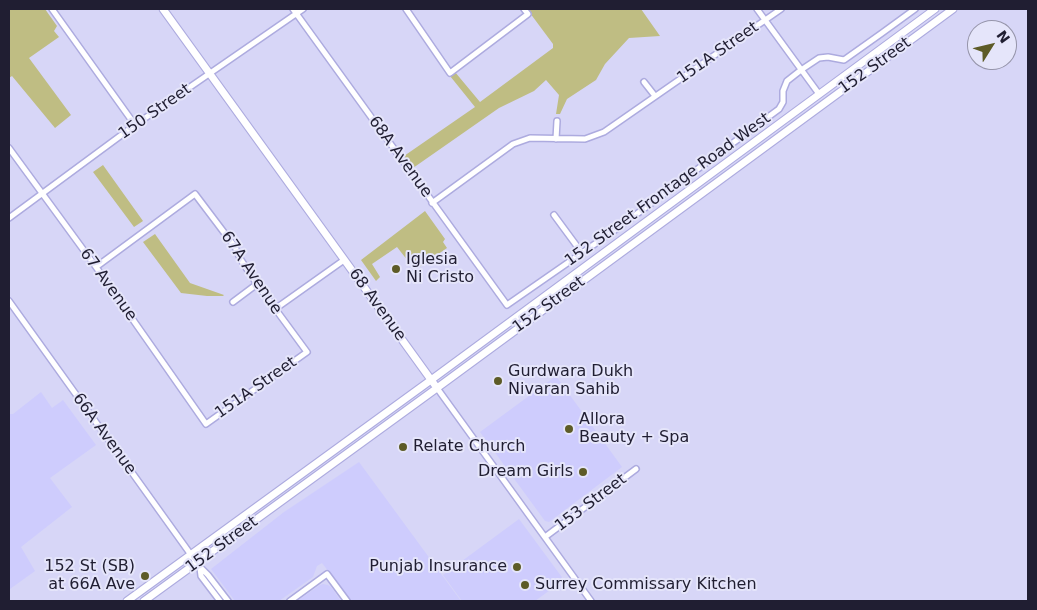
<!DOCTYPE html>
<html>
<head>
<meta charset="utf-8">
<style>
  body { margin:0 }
  #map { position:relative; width:1037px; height:610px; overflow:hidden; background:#d7d6f7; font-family:"DejaVu Sans",sans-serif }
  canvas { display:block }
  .frame { position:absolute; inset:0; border:10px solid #201e32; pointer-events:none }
  .north { position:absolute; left:967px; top:20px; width:50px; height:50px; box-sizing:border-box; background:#e5e5fa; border:1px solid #9695aa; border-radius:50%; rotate:54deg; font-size:14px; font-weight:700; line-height:20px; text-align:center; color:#201e32 }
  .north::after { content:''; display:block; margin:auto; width:18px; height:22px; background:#5d5b27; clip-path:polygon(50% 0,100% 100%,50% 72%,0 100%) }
</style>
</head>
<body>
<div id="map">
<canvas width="1037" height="610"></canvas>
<div class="frame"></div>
<div class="north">N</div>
</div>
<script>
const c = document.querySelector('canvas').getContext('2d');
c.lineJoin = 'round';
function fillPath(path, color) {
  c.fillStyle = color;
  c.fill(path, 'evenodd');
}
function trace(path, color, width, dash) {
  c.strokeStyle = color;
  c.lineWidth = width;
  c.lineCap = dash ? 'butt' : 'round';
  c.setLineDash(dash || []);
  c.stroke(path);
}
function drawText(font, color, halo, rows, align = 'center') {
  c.font = font + ' "DejaVu Sans",sans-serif';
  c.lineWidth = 4;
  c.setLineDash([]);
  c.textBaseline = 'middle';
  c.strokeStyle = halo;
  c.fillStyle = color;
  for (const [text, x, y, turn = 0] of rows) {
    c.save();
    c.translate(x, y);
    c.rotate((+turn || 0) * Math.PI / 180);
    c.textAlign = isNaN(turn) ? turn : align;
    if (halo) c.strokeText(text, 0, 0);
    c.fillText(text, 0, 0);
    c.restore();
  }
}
const built = new Path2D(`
  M556,376L622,467L549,522L545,521L480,432Z
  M41,392L52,408L63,400L96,445L50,478L72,507L21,547L35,571L10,589L9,581V414H13Z
  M359,462L461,601H351L322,563L317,566L313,577L279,601H235L211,569L284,512Z
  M519,519L564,580L535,601H462L443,575Z
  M323,584L328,585L331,587L341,601H297L320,585Z`);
const green = new Path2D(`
  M9,9H45L57,26L54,31L59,37L29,58L71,115L55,128L12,76L9,78Z
  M527,9H641L660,36L629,38L605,64L596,80L567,99L560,114H556L559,95L546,80L534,91L499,108L413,168L404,156L475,107L450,76L455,72L480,102L553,48V44Z
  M103,165L143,221L134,227L93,172Z
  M425,211L445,239L443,242L447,248L415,270L397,247L372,264L380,277L376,281L361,260Z
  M155,234L190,283L224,295L223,296H207L181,293L143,242Z`);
const street = new Path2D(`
  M52,9L135,125
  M293,9L507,305L615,230L779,109L783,102V91L787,81L801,70L819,58L828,57L844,60L882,33L915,9
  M406,9L450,73L528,14L524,9
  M757,9L819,94
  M644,82L655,96
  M556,139L557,121
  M9,148L96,267L206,424L307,352L257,284L241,260L235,247L195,194L96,267
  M432,203L513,144L530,138L585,139L604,132L781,9
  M554,215L582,253
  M9,218L135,125L303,9
  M9,301L194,559L200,567L208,575L228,601
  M233,302L257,284
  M275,309L344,260
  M437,388L591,601
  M545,537L636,469
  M200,568L201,576L220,601
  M290,601L327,574L347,601`);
const secondary = new Path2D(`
  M163,9L437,388
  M127,601L431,380L935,9
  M144,601L437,388L953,9`);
const markers = [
  [396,269,5,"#5d5b27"],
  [498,381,5,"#5d5b27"],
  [569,429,5,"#5d5b27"],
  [403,447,5,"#5d5b27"],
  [583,472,5,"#5d5b27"],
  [517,567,5,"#5d5b27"],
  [145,576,5,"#5d5b27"],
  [525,585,5,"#5d5b27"]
];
const streetNames = [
  ["151A Street",718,53,-35],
  ["152 Street",875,66,-36],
  ["150 Street",155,112,-35],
  ["68A Avenue",400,157,54],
  ["152 Street Frontage Road West",668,190,-36],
  ["67A Avenue",251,273,56],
  ["67 Avenue",108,285,54],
  ["68 Avenue",377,305,54],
  ["152 Street",549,305,-36],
  ["151A Street",256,388,-35],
  ["66A Avenue",104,434,54],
  ["153 Street",591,503,-37],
  ["152 Street",222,545,-36]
];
const poiNames = [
  ["Iglesia",406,260],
  ["Ni Cristo",406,278],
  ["Gurdwara Dukh",508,372],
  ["Nivaran Sahib",508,390],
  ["Allora",579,420],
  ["Beauty + Spa",579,438],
  ["Relate Church",413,447],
  ["Dream Girls",573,472,"right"],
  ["152 St (SB)",135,567,"right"],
  ["at 66A Ave",135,585,"right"],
  ["Punjab Insurance",507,567,"right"],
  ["Surrey Commissary Kitchen",535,585]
];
fillPath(built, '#ceccfd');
fillPath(green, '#bfbd83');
trace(street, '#adabdf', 8);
trace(secondary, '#adabdf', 9);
trace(street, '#fff', 5);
trace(secondary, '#fff', 7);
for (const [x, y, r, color] of markers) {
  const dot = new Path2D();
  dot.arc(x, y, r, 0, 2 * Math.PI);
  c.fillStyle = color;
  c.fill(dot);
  trace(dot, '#e5e5fa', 2);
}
drawText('16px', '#201e32', '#e5e5fa', streetNames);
drawText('16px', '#201e32', '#e5e5fa', poiNames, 'left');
</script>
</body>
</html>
